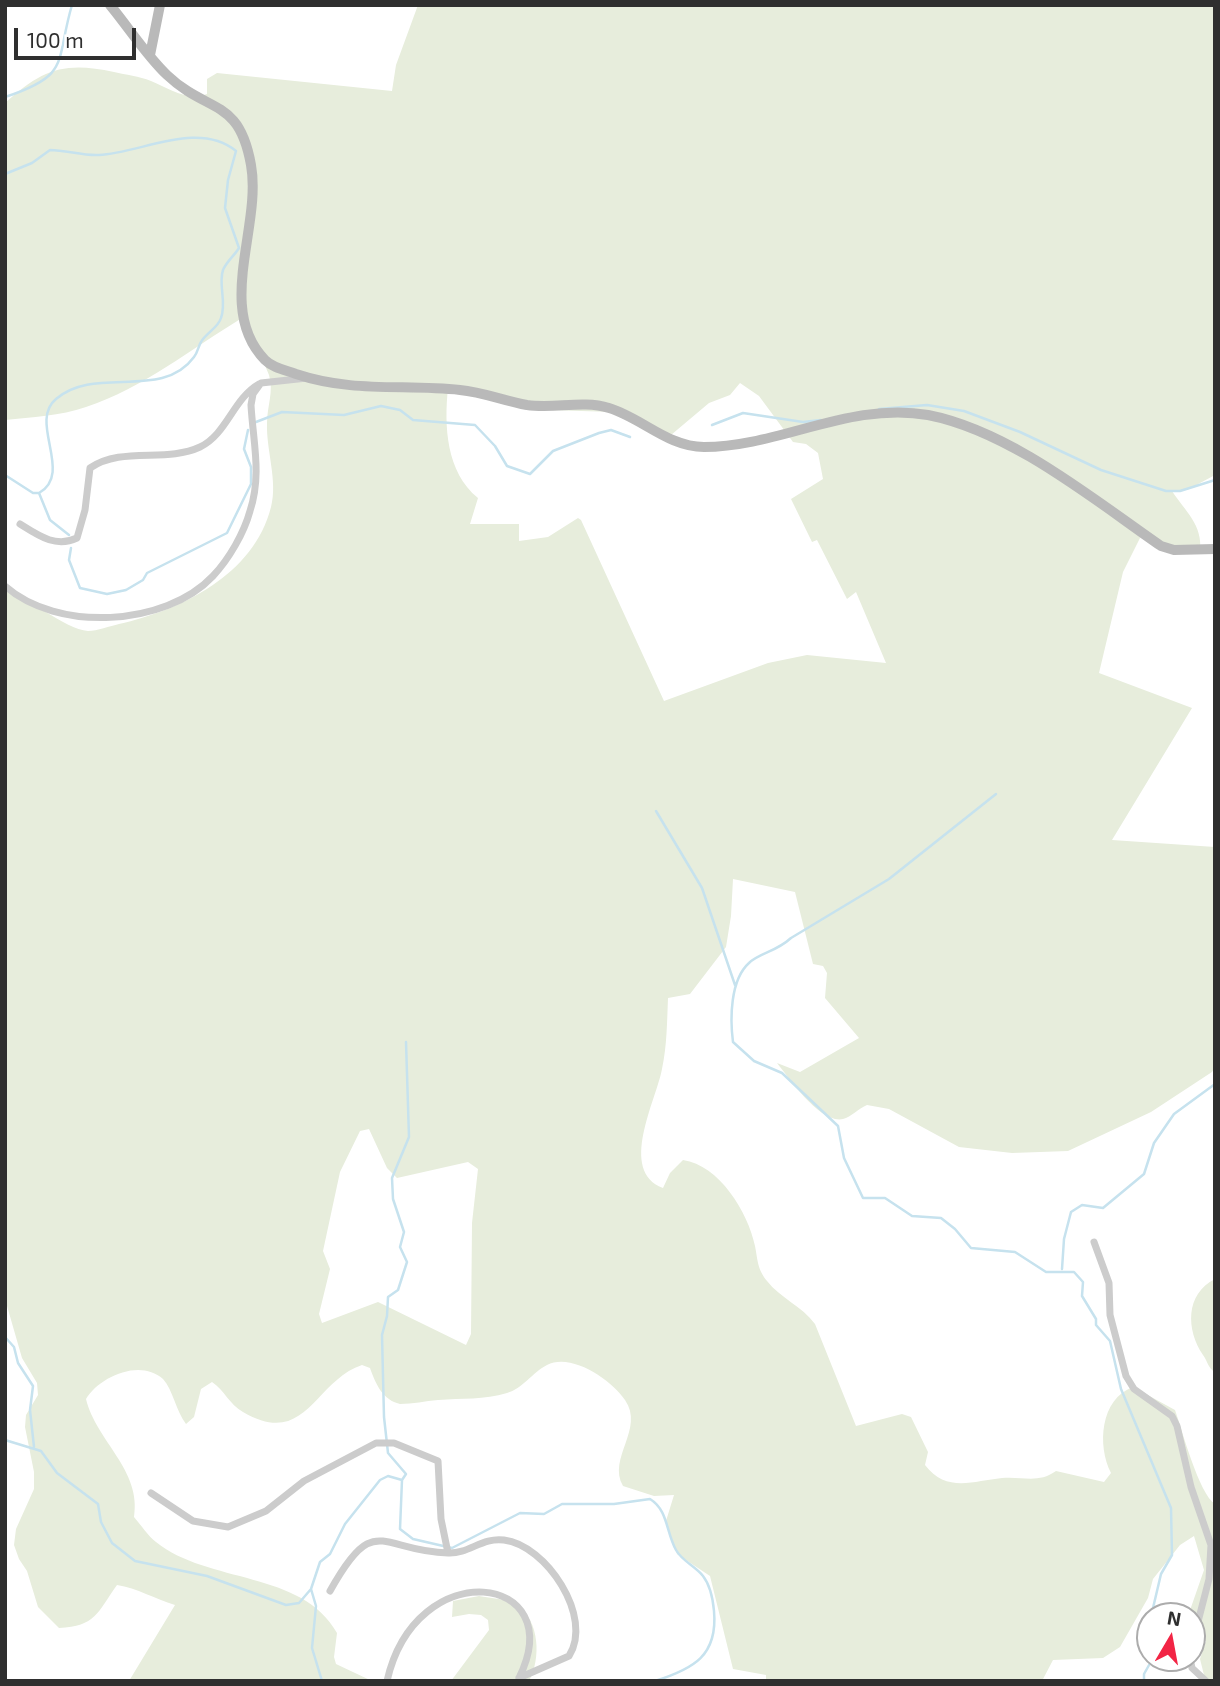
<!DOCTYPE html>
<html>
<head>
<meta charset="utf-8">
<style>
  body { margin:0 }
  #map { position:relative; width:1220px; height:1686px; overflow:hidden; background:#fff; font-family:"Exo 2",sans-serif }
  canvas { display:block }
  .frame { position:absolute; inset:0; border:7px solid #2f2f2f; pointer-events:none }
  .north { position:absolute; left:1136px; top:1602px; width:70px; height:70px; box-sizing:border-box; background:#fff; border:2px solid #acacac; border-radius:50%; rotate:10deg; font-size:19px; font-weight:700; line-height:28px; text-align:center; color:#2f2f2f }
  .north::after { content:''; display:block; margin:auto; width:24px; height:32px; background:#f22545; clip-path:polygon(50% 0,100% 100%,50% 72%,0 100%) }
  .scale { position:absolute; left:14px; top:28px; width:122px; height:32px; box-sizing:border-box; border:4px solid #2f2f2f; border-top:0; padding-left:9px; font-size:21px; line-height:24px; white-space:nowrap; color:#2f2f2f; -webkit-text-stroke:5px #fff; paint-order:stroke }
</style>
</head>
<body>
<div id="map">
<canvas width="1220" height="1686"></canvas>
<div class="frame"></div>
<div class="north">N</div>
<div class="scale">100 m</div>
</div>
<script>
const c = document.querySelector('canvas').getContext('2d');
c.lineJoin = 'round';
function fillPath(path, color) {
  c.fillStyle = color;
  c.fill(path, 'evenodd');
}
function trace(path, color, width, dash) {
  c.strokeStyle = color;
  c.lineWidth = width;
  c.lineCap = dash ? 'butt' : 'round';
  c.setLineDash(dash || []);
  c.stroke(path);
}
const green = new Path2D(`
  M418,5H1215V475L1187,490L1172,491C1185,511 1203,525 1200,551L1169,546L1143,532L1123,572L1099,673L1192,708L1112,840L1215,847V1067L1212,1072L1151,1112L1068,1151L1012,1153L959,1147L889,1109L867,1105C859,1108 851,1117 843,1119C820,1124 790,1079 777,1063L800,1072L859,1038L825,998L827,973L823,966L813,964L795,892L733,879L731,916L726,947L690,994L668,998C667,1022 667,1046 662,1069C656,1101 618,1171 663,1188L670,1173L683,1160C719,1165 748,1212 755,1246C758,1261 757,1268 767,1281C780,1298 802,1306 815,1324L856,1426L902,1414L911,1417L928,1452L925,1465C946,1493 973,1481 1002,1478C1022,1476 1038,1484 1056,1471L1104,1482L1111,1473C1097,1446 1100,1399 1133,1387L1175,1410C1182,1430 1199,1494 1215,1504V1681L1205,1679L1200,1659L1206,1641L1192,1639V1616H1188L1204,1570L1194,1536L1180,1545L1153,1579L1148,1598L1120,1647L1103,1658L1053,1660L1042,1681H766V1675L733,1669L710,1576L677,1554L666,1521L674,1495L654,1496L623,1486C607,1458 645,1429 625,1400C612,1380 571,1352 547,1365C533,1372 522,1389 507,1393C484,1400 462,1398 438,1400C425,1401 413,1404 400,1404C383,1400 376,1385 370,1368L362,1365C314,1381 306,1449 243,1412C229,1404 225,1391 212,1382L201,1389L194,1417L186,1424C176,1411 173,1390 163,1379C140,1358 99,1377 86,1399C96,1441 142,1470 134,1517C141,1525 148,1536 156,1542C208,1584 302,1570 337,1633L334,1657L336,1664L372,1681H129L175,1605C155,1599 137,1588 117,1585C97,1613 96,1626 59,1628L38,1607L27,1571L19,1559L14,1545L16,1529L34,1489V1472L25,1427L26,1415L38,1395L37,1383L22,1358L5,1299V583C23,596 65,629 88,631C97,631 110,626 119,624C181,610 254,575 271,507C278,481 266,450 267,423C267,407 274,391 269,375C262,356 249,338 242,318C191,349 143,388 86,407C60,416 32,417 5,420V103C42,69 65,61 114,72C126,75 139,76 151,81C168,88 188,102 207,94V79L217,73L392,91L396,65ZM740,383L759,396L793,442L806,444L818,453L823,479L791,499L812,542L817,540L847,599L856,592L886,663L807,655L768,663L664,701L581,520L578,518L548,537L519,541V524H470L478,498C446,472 444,426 448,388L548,410L614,412L671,435L709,403L730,395ZM369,1129L387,1168L397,1178L468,1162L478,1169L472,1223L471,1334L466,1345L378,1302L322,1323L319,1314L330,1269L323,1251L340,1172L360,1131Z
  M1215,1279V1372C1208,1368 1208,1362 1203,1355C1186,1330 1185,1294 1215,1279Z
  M479,1596C491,1598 507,1599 517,1605C540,1621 541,1659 529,1681H451L489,1630L488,1620L481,1615L469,1614L452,1617L453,1601Z`);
const stream = new Path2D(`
  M5,97C72,75 55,62 72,5
  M5,174L32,163L50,150C66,150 83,156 99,155C141,153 198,120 236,151L228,180L225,208L239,248C234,256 227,261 223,270C218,285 227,302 221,318C218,328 206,333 201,342C198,347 198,352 194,357C162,401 95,365 56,399C28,422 74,473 39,493
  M879,409L927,405L964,411L1020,432L1101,470L1166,491H1180L1215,480
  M256,422L282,412L344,415L381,406L400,410L413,420L475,425L495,446L507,466L530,474L553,451L599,433L611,430L630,437
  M712,425L743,413L803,422L821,420
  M5,475L33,493H39
  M39,493L50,520L69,535
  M71,548L69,560L80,588L107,594L126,590L143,580L147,573L227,533L251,484V467L244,449L248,430
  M996,794L889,879L791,938C776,952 759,953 749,963C730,980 730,1019 733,1042L754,1061L782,1073L838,1126L844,1158L863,1198H885L912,1216L941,1218L955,1229L971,1248L1015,1252L1046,1272H1074L1083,1282L1082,1296L1096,1319V1325L1110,1341L1121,1389L1171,1508L1172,1555L1161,1574L1153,1608L1155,1616
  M656,811L702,888L735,985
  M406,1042L409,1137L392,1178L393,1199L404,1232L400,1247L407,1262L398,1290L388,1297L387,1316L382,1335L384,1417L388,1453L406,1474L402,1480L400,1529L413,1539L452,1548L520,1513L544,1514L562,1504H614L650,1499C668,1510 666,1532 676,1550C682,1561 695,1566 703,1576C710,1585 713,1600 714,1611C718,1656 693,1669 655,1681
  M1062,1269L1064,1239L1071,1212L1082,1205L1103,1208L1144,1174L1154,1143L1174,1114L1215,1084
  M5,1337L14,1347L18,1363L33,1386L30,1410L34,1447
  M5,1440L41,1451L57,1473L98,1504L101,1522L112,1543L135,1561L207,1576L286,1605L299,1603L311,1589L320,1562L330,1554L345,1524L380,1480L388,1476L402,1480
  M311,1589L316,1606L312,1648L322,1681
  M1144,1681V1674L1153,1658`);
const street = new Path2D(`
  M20,524C39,536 56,548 77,538L85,510L90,468C122,446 166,463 200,447C227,434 233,399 259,384
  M5,586C57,632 165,627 213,576C229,559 244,533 250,511C262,474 253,442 251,405L253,394L261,383L307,378
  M1094,1242L1109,1283L1110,1315L1126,1376L1134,1389L1172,1416L1177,1426L1191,1487L1211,1545L1209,1579L1192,1645
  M151,1493L193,1521L228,1527L266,1511L304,1481L376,1443H394L438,1461L441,1519L448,1553
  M330,1591C375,1510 380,1551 448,1553C469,1554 482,1537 504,1540C546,1545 594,1617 569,1656L519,1678
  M1190,1658L1192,1668L1206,1681
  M387,1681C416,1553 571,1573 519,1678`);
const secondary = new Path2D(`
  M110,5C129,28 146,55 167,75C208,114 239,97 251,165C262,226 215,309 265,360C273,368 285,370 296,374C353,393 403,384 460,390C483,392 504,401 527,405C555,409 582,400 609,408C642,418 668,447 704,447C779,447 851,401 928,415C1010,431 1093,499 1161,546L1174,550L1215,549
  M150,55L160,5`);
fillPath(green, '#e7eddc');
trace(stream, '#c6e2ee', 2.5);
trace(street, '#ccc', 7);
trace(secondary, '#b9b9b9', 10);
</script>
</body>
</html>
